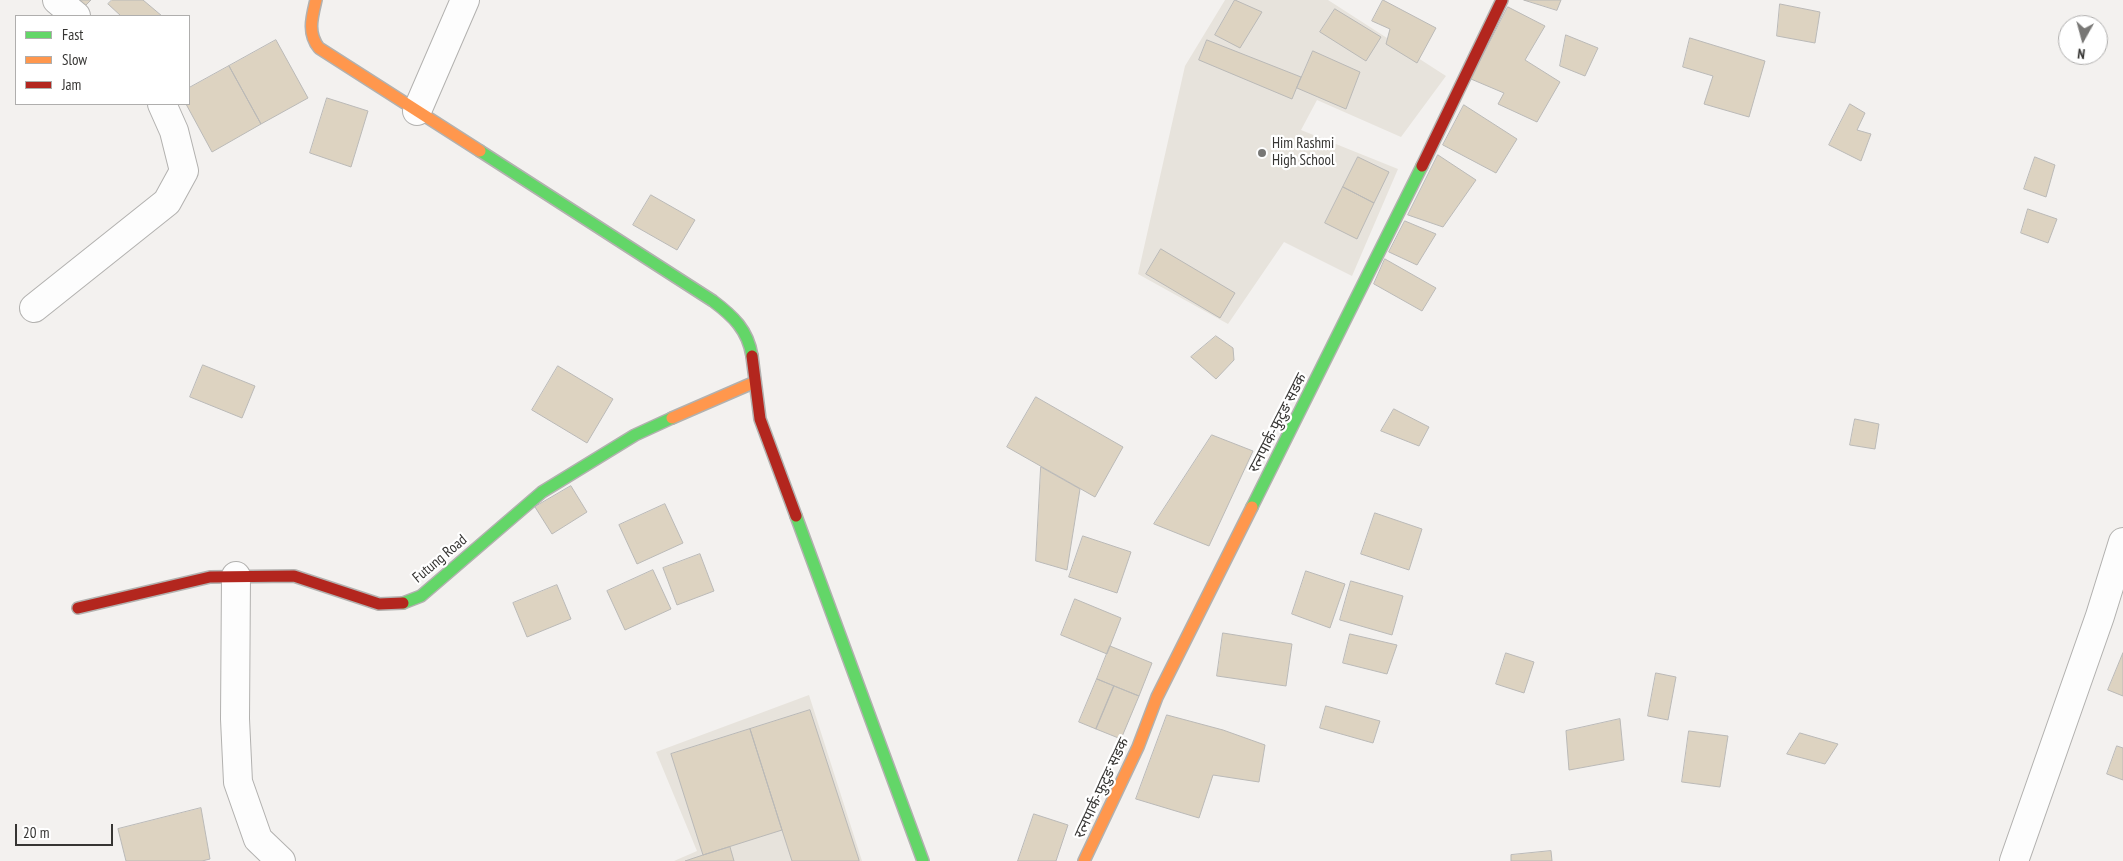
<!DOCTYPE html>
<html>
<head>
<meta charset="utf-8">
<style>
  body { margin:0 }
  #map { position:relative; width:2123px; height:861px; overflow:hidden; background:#f3f1ef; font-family:"PT Sans Narrow",sans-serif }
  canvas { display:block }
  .legend { position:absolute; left:15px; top:15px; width:175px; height:90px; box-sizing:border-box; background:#fff; border:1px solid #afaead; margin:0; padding:6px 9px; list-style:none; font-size:15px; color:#363533 }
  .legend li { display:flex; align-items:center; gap:10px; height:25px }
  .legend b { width:25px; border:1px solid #afaead }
  .north { position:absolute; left:2058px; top:15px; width:50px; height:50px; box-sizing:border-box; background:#fff; border:1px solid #afaead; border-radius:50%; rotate:187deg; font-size:14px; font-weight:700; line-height:20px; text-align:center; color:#363533 }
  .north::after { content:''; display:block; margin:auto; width:18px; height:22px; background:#787775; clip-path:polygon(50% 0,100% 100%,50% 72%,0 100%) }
  .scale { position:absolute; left:15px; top:824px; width:98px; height:22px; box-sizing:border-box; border:2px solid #363533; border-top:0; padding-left:6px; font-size:15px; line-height:18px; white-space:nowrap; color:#363533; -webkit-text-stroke:4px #fff; paint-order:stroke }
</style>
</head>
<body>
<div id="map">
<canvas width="2123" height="861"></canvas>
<ul class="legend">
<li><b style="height:6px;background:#63d668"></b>Fast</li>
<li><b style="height:6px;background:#ff974d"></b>Slow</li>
<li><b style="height:6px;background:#b3261e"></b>Jam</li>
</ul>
<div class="north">N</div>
<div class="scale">20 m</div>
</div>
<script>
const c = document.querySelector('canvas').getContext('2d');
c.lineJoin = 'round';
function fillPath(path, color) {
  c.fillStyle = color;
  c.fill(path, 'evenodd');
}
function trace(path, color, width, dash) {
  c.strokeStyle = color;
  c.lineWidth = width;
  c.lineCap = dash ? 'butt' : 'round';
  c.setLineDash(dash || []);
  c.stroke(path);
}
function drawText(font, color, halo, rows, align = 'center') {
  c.font = font + ' "PT Sans Narrow","Noto Sans Devanagari",sans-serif';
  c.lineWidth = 4.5;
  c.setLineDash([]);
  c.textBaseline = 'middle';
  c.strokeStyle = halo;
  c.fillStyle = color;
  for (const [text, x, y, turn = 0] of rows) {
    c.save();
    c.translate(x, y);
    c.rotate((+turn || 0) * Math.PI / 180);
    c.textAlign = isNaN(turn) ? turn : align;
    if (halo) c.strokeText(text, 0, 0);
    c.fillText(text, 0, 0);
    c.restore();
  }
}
const built = new Path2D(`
  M1225,0H1328L1446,76L1401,137L1317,100L1301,130L1398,169L1352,276L1284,242L1228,324L1138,274L1185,66Z
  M809,695L862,861H674L697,851L656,752Z`);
const building = new Path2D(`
  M78,0H91L85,6Z
  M112,0H143L162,16H121L108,4Z
  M1235,0L1262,12L1240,48L1215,35Z
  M1383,0L1436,28L1417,63L1386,44L1390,29L1372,21Z
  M1524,0H1561L1557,10Z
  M1780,4L1820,12L1815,43L1777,36Z
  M1508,7L1545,26L1525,60L1560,82L1537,122L1498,104L1504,93L1471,79Z
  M1335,9L1381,37L1366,61L1320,32Z
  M1566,35L1598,48L1585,76L1560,66Z
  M1690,38L1765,61L1749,117L1704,104L1713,76L1683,67Z
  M276,40L308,98L261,124L229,66Z
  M1207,40L1301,77L1292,99L1199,60Z
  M1313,51L1360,72L1346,109L1297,88Z
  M229,66L261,124L212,152L186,104H189V88Z
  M327,98L368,111L351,167L310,153Z
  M1850,104L1865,113L1857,130L1871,134L1861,161L1829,145Z
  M1464,105L1517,139L1496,173L1443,145Z
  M1438,155L1476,180L1443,227L1408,215Z
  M1358,157L1389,172L1374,203L1343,187Z
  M2035,157L2055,165L2046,197L2024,189Z
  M1343,187L1374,203L1357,239L1325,223Z
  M651,195L695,220L677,250L633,225Z
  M2028,209L2057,219L2048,243L2021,233Z
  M1405,221L1436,234L1417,265L1389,252Z
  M1161,249L1235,293L1220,318L1146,274Z
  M1385,259L1436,288L1422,311L1374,284Z
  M1216,336L1233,348L1234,360L1216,379L1191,357Z
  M203,365L255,386L242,418L190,397Z
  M558,366L613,399L587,443L532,410Z
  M1036,397L1123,447L1095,497L1007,447Z
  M1394,409L1429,427L1419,446L1381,431Z
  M1855,419L1879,424L1875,449L1850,445Z
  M1212,435L1253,451L1209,546L1154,524Z
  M1041,467L1080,489L1067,570L1036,561Z
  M571,486L587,512L552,534L535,507Z
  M665,504L683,543L637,564L619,525Z
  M1375,513L1422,529L1409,570L1361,554Z
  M1083,536L1131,552L1117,593L1069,577Z
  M700,554L714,591L677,605L663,568Z
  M653,570L671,609L625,630L607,591Z
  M1306,571L1345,584L1330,628L1292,614Z
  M1351,581L1403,596L1392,635L1340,620Z
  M557,585L571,619L527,637L513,603Z
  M1075,599L1121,618L1107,654L1061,635Z
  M1223,633L1292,644L1286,686L1217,676Z
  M1350,634L1397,645L1387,674L1343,663Z
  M1110,646L1152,663L1139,696L1097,679Z
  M1506,653L1534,662L1524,693L1496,684Z
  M2123,653V696L2108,690Z
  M1656,673L1676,677L1668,720L1648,716Z
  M1097,679L1114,686L1096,729L1079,722Z
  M1114,686L1139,696L1121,739L1096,729Z
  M1326,706L1380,721L1373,743L1320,728Z
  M810,710L859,860V861H792L782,830L750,729Z
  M1167,715L1223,730L1265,745L1259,782L1213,775L1199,818L1136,799Z
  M1620,719L1624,760L1569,770L1566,731Z
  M750,729L782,830L703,855L671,754Z
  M1689,731L1728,736L1720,787L1682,782Z
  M1800,733L1838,744L1825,764L1787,754Z
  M2117,746L2123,748V780L2107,774Z
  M201,808L210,859L202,861H126L118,829Z
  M1034,814L1068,825L1056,861H1018Z
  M730,847L734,861H685L703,855Z
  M1551,851L1552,861H1511V855Z`);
const street = new Path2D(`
  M57,0L76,16
  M417,111L465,0
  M34,308L167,202L184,171L174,131L162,104
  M236,576L235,719L238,782L258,839L281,861
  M2014,861L2100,616L2123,542`);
const fast = new Path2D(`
  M480,151L713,301C733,316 748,330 752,356
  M1252,507L1422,166
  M796,516L923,861
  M403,603L421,596L542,492L635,435L672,418`);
const slow = new Path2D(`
  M316,0C312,17 307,33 319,48L480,151
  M672,418L755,382
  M1084,861L1138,747L1157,697L1252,507`);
const jam = new Path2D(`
  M1422,166L1502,0
  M752,356L760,419L796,516
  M78,608L210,577L294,576L379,604L403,603`);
const markers = [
  [1262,153,5,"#787775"]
];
const poiNames = [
  ["Him Rashmi",1272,144],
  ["High School",1272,161]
];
const streetNames = [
  ["रत्नपार्क-फुटुङ सडक",1278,423,-63],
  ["Futung Road",440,559,-40],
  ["रत्नपार्क-फुटुङ सडक",1102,788,-65]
];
fillPath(built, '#e7e3dc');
fillPath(building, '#ddd3c1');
trace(building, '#bab9b7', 1);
trace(street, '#b2b1af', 30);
trace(fast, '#b2b1af', 14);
trace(slow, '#b2b1af', 14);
trace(jam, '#b2b1af', 14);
trace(street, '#fdfdfd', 28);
trace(fast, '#63d668', 11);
trace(slow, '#ff974d', 11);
trace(jam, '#b3261e', 11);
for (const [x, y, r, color] of markers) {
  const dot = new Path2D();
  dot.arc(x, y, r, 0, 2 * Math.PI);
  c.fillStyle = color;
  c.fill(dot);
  trace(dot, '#fff', 2);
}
drawText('15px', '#363533', '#fff', poiNames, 'left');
drawText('15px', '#363533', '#fff', streetNames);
</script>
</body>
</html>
